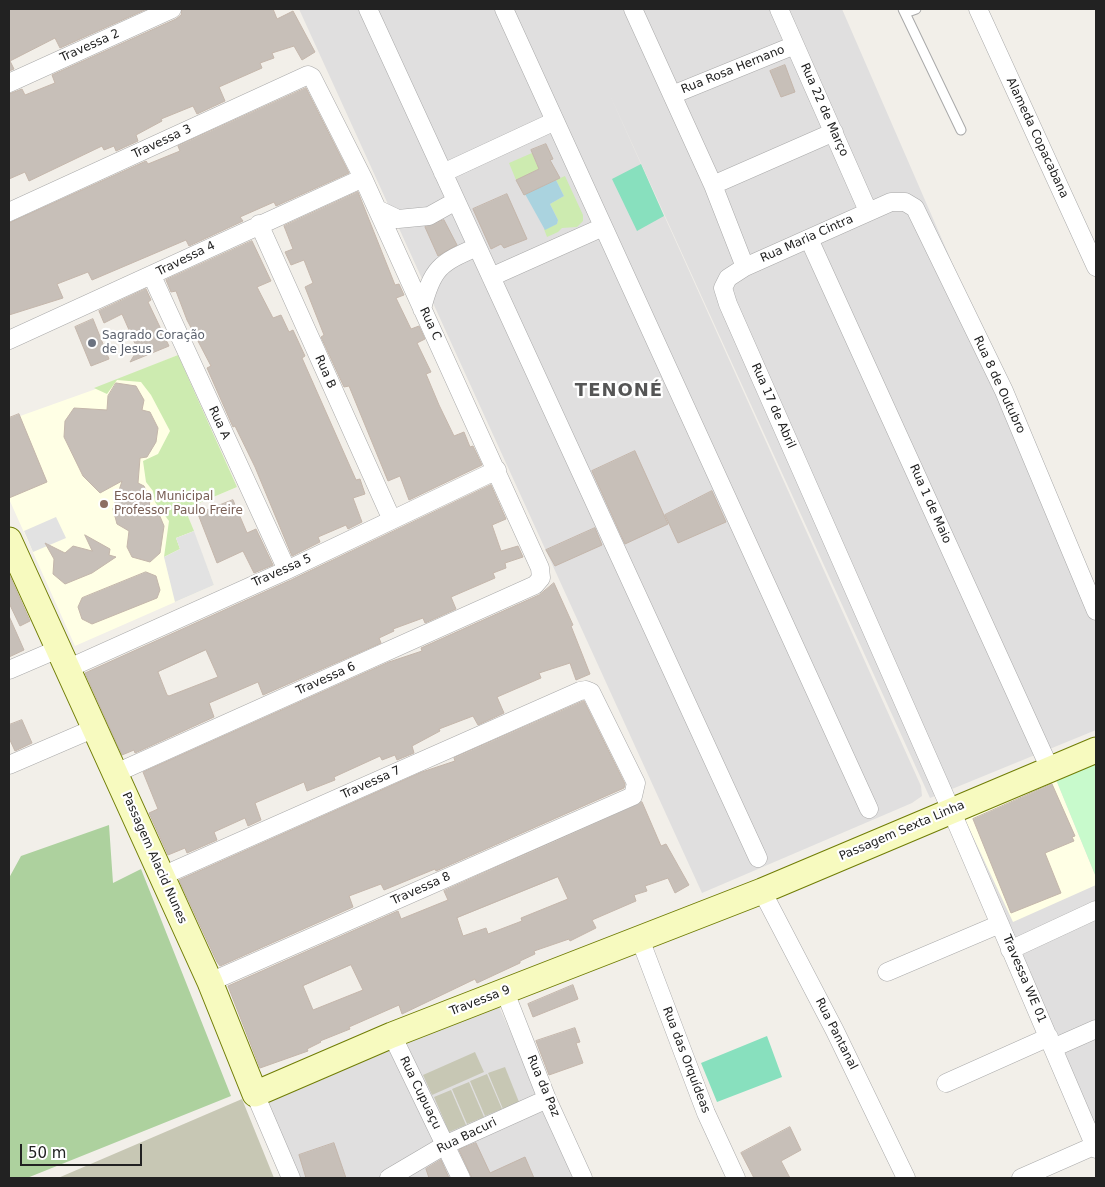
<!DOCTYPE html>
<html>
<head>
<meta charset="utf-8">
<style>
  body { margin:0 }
  #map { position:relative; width:1105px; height:1187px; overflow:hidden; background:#f2efe9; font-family:"DejaVu Sans",sans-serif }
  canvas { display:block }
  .frame { position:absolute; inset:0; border:10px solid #222; pointer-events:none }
  .scale { position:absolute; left:20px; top:1144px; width:122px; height:22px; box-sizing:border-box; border:2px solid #222; border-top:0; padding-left:6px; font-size:15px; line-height:18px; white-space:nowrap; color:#222; -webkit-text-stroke:4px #fff; paint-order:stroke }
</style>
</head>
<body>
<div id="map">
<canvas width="1105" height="1187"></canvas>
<div class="frame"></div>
<div class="scale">50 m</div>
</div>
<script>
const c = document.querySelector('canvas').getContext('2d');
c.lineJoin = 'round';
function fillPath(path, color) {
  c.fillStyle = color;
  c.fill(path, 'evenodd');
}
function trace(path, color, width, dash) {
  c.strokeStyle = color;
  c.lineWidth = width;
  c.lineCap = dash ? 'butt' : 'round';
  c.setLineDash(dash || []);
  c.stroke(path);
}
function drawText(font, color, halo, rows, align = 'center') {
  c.font = font + ' "DejaVu Sans",sans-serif';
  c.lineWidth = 4.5;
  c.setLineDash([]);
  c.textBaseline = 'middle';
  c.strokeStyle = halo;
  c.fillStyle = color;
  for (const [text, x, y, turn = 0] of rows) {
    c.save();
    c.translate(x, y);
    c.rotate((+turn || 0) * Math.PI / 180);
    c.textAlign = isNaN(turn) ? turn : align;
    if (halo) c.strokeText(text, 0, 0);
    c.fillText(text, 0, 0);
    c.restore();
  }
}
const residential = new Path2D(`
  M299,9H842L1096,594V730L930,798L609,93L921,786L922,796L912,803L702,893Z
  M1096,744V1161L942,807Z
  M496,1000L576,1178H297L261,1091Z`);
const education = new Path2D(`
  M178,355L237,487L185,509L214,585L75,646L9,499V420L93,390Z
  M1053,772L1096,877V885L1013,922L960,809Z`);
const construction = new Path2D(`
  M475,1052L484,1072L432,1095L423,1075Z
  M505,1067L519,1102L503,1109L488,1073Z
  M487,1074L502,1109L485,1116L470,1081Z
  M469,1082L484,1117L467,1124L452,1089Z
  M451,1090L466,1125L449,1132L434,1097Z
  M242,1099L274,1178H58Z`);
const grass = new Path2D(`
  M532,153L537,165L544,162L548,173L537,170L516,180L509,163Z
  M565,176L583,215V221L577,227L562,228L558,232L547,237L544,229L557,224L558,220L550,204L564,196L556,180Z
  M178,355L237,487L185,509L194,531L176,538L180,549L164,557L169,521L155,502L153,491L146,482L143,461L158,454L170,431L151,395L141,382L117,380L107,394L94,388Z`);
const forest = new Path2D(`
  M109,825L113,883L141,869L231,1096L27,1178H9V878L21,856Z`);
const park = new Path2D(`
  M1096,753V877L1053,772Z`);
const pitch = new Path2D(`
  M641,164L664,216L637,231L612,179Z
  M767,1036L782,1077L717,1102L701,1063Z`);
const parking = new Path2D(`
  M56,517L66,538L33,552L24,531Z
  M194,531L214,585L175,602L164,557L180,549L176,538Z`);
const water = new Path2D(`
  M556,180L564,196L550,204L558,220L557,224L545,230L525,194Z`);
const building = new Path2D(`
  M9,9H147L60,48L55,38L10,61L14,69L9,71Z
  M182,9H273L277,19L293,11L315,52L302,60L294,46L272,53L274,58L260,63L262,68L219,87L225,101L197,114L193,106L161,119L162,121L136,135L138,141L116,151L114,146L104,150L102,146L29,181L25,172L9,179V94L22,89L25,95L55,83L52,75L176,19L181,15Z
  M785,65L795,92L781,97L770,71Z
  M306,88L349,173L276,206L274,202L240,217L243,221L189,246L186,240L92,280L88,272L57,284L63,298L9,315V223L146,161L148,164L180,151L178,146Z
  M546,144L553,159L550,160L560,178L524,195L516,180L539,169L531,150Z
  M358,192L395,285L399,284L404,295L396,298L411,329L419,326L425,339L417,343L431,372L426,374L439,405L454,436L464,432L470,447L473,446L482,465L409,500L400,476L388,481L349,386L344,387L321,337L324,335L305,287L313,283L304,260L291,265L285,252L293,249L284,226Z
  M507,194L527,239L504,248L501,244L491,249L473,209Z
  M444,220L457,245L438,256L425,227Z
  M252,241L271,281L257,287L273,318L281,315L289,332L293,330L305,356L302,358L356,480L360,479L365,494L353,498L362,522L348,529L346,525L318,537L320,542L292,556L255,467L235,426L233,427L207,368L211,366L187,320L176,291L171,292L166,280Z
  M146,289L151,300L148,302L169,346L130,362L140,346L137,348L122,314L104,323L99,311Z
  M93,319L109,359L91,366L75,327Z
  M116,383L136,386L144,400L142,410L150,412L158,428L156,442L147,457L140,458L138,483L144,486L150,500L149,508L159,514L164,526L160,553L150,562L132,557L127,547L129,531L117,524L113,509L122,481L100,493L83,476L64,437L65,421L74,408L107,410L108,396Z
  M19,414L47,482L9,498V418Z
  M635,451L668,524L625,544L592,471Z
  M491,485L506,519L492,525L501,551L518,546L523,557L505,563L506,568L493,573L495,578L451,597L456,609L425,623L423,618L393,629L394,631L379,638L381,643L263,695L258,682L209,703L214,717L135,753L134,750L122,755L85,673L291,580ZM206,650L218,677L169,696L167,695L158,672Z
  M712,491L726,522L678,543L665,515Z
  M233,500L247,533L256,529L273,565L254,573L243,551L217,563L198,514Z
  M595,528L602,545L555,566L546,550Z
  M85,535L110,549L109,555L116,557L92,573L65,584L53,574L54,559L45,543L65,553L73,546L92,551Z
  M146,572L156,576L160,590L157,598L92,624L82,619L78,607L82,598Z
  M9,574L30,621L20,626L9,603Z
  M554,583L573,625L571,626L590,674L576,680L570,663L539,673L541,678L497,697L504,713L478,725L473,716L439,729L440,731L412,746L414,753L397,760L395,755L382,760L380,756L334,777L335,780L307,791L304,782L255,803L261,820L248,826L245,818L214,832L217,840L187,853L185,848L168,855L149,813L158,809L143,772L389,662L422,651L421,648L539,595Z
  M9,616L24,650L9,657Z
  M584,701L625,784L624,788L436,871L435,869L384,890L381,884L349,896L353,907L220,966L217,962L179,880L422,772L455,761L454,758Z
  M22,720L32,743L15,751L9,738V725Z
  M1052,784L1075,836L1072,837L1074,841L1045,853L1061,893L1011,913L973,819Z
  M642,802L661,846L666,844L689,885L675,893L668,878L645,886L647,891L634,895L636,901L592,920L596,928L570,941L569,939L534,951L535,954L520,961V963L477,983L475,979L402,1014L399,1005L349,1027L350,1029L320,1041L321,1042L307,1049L308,1051L260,1068L228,986L398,911L401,919L448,900L444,891ZM558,877L568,899L521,918L522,921L488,934L486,928L463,936L457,918ZM351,965L363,990L313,1010L303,986Z
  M573,985L578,999L533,1017L528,1004Z
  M575,1028L580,1042L576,1043L583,1063L549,1075L536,1041Z
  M790,1127L801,1150L781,1161L790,1178H754L741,1153Z
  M334,1143L346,1178H306L299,1155Z
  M476,1143L490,1173L525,1157L534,1178H472L459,1150Z
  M441,1160L449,1178H429L426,1169Z`);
const lane = new Path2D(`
  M903,9L961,130
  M905,13L916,9`);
const street = new Path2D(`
  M368,9L758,858
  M504,9L869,809
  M633,9L713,185L745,267
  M779,9L868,211
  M978,9L1096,267
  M9,83L172,9
  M672,95L795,45
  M443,173L555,121
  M713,185L834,132
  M377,209L398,219L429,216L456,201
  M9,212L308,75L312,77L363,178L540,568L541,578L535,585L116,773
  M259,224L392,520
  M809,239L1050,769
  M152,276L287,570
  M491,277L603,227
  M422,309C432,268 440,263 477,247
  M9,340L363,178
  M1096,611L1004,391L915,208L905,202H891L745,267L728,278L723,288L728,304L951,810L1096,1149
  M67,669L287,570L497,470
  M9,670L58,649
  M9,765L95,728
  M162,876L580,691L586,690L591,692L636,783L633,796L210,982
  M762,891L835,1031L906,1178
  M640,939L706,1113L736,1178
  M1010,950L1096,910
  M887,972L1000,924
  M505,992L547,1099L583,1178
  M392,1035L461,1178
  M1053,1048L1096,1029
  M946,1083L1049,1037
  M255,1094L291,1178
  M389,1178L445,1145L547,1099
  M1021,1178L1096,1145`);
const secondary = new Path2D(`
  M9,540L210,982L255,1094L392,1035L762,891L1096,750`);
const markers = [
  [92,343,5,"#6b7280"],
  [104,504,5,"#8d6e63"]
];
const streetNames = [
  ["Travessa 2",90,46,-24],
  ["Rua Rosa Hernano",733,70,-22],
  ["Rua 22 de Março",824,110,66],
  ["Alameda Copacabana",1037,138,65],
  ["Travessa 3",162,142,-25],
  ["Rua Maria Cintra",807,239,-24],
  ["Travessa 4",186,259,-26],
  ["Rua C",430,324,65],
  ["Rua B",325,372,66],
  ["Rua 8 de Outubro",999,385,65],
  ["Rua 17 de Abril",773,406,66],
  ["Rua A",219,423,65],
  ["Rua 1 de Maio",930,504,66],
  ["Travessa 5",282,571,-24],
  ["Travessa 6",326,679,-24],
  ["Travessa 7",371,783,-24],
  ["Passagem Sexta Linha",902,831,-23],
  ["Passagem Alacid Nunes",154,858,66],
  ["Travessa 8",421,889,-24],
  ["Travessa WE 01",1024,979,67],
  ["Travessa 9",480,1001,-21],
  ["Rua Pantanal",836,1034,63],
  ["Rua das Orquídeas",686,1060,69],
  ["Rua da Paz",543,1086,67],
  ["Rua Cupuaçu",420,1093,64],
  ["Rua Bacuri",467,1136,-26]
];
const worshipNames = [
  ["Sagrado Coração",102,336],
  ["de Jesus",102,350]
];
const educationNames = [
  ["Escola Municipal",114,497],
  ["Professor Paulo Freire",114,511]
];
const districtNames = [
  ["TENONÉ",619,391]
];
fillPath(residential, '#e0dfdf');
fillPath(education, '#ffffe5');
fillPath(construction, '#c7c7b4');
fillPath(grass, '#cdebb0');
fillPath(forest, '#add19e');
fillPath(park, '#c8facc');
fillPath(pitch, '#88e0be');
fillPath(parking, '#e2e2e2');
fillPath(water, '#aad3df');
fillPath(building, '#c7bfb8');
trace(building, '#c4b6ab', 1);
trace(lane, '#a9a9a9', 11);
trace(street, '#a9a9a9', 19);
trace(secondary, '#707d05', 27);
trace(lane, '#fff', 9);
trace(street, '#fff', 18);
trace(secondary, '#f7fabf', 25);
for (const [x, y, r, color] of markers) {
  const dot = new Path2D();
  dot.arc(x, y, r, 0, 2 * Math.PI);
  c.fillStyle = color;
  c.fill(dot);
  trace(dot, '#fff', 2);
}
drawText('12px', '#222', '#fff', streetNames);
drawText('12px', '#5b616d', '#fff', worshipNames, 'left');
drawText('12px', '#785e54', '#fff', educationNames, 'left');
c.letterSpacing = '1px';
drawText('bold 18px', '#555', '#fff', districtNames);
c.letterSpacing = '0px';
</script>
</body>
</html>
